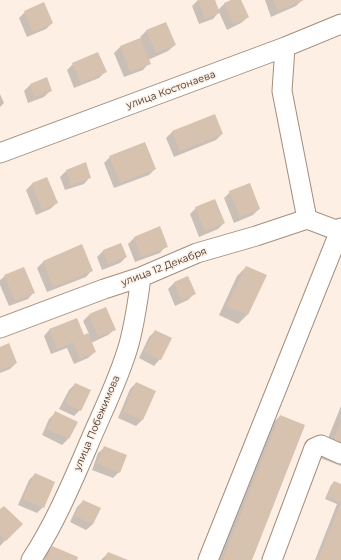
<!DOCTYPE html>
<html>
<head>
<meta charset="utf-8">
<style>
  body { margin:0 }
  canvas { display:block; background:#fdefe4 }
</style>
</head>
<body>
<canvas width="341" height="560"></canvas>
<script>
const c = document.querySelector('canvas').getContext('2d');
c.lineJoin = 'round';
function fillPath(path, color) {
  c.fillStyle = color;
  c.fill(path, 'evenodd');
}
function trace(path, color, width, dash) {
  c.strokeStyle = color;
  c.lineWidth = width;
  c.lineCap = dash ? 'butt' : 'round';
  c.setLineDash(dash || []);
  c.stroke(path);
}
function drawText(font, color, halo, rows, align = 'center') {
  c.font = font + ' Montserrat,sans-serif';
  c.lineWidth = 3;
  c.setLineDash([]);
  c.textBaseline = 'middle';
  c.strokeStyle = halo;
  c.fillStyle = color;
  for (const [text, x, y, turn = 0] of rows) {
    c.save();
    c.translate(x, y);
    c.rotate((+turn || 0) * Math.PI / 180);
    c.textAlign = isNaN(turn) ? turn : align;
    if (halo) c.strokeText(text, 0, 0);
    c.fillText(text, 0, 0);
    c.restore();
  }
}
const shadow = new Path2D(`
  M198,0H214L218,10L224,4L233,0H240L248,17L241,23L227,30L219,12L213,19L199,24L192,6Z
  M265,0H302L296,6L271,17Z
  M25,12L52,23L46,29L27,37L19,18Z
  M165,23L175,45L168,51L148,60L149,63L143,70L124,77L114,53L120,47L141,38L140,37L146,31Z
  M73,64L105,72L99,78L74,88L67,70Z
  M46,79L51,90L44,97L28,103L24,91L30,85Z
  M0,94L4,103L0,107Z
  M214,115L222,134L216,140L174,157L166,138L172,132Z
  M110,157L155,169L149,175L114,188L104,163Z
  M66,171L90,177L84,184L65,190L60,177Z
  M47,179L57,203L50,209L36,215L26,190L32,184Z
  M230,192L259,209L253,215L234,223L224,198Z
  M196,208L224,223L218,229L199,237L190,214Z
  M159,228L166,246L160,253L135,262L128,244L134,238Z
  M121,244L126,257L120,263L102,270L97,257L103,251Z
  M43,262L92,270L86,277L47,292L37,268Z
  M246,267L265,276L247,315L238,324L219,315L237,276Z
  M5,276L34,292L28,299L9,306L0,285V280Z
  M187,277L194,294L188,300L175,306L168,289L174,283Z
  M89,315L115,329L108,335L91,343L95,352L88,358L74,364L67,348L51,354L44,336L50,329L83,336L89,334L83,321Z
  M155,331L160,359L154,366L139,358L149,337Z
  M0,348L16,363L10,369L0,373Z
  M136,383L142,420L136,426L118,418L130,389Z
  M75,384L80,410L74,416L59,409L69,390Z
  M341,406V466L320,458Z
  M56,412L69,438L62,445L42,435L49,419Z
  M280,416L251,560H213L264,432Z
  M105,447L119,472L113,478L92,470L98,453Z
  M35,474L43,507L37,513L18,505L29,480Z
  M334,482L341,485V560H315L337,504L325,499L331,485Z
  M83,501L100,509L93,524L86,530L70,522L77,507Z
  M0,511L21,524L0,546Z
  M52,547L76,560H44L46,554Z
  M108,553L126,560H101Z`);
const building = new Path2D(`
  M198,0H215L220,13L205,19Z
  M231,0H241L249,17L233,24L224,3Z
  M273,0H304L278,11Z
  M44,2L53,23L33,32L24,11Z
  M166,22L176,45L156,53L146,30Z
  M140,38L151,64L130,72L120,46Z
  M98,52L107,72L81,83L72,63Z
  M47,77L52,91L35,97L30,84Z
  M215,114L223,134L180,151L172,131Z
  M145,142L156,169L120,183L109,156Z
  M86,162L91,178L71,185L66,170Z
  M47,177L58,203L42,210L32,183Z
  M250,183L260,209L240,217L229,191Z
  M215,199L225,223L205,231L195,207Z
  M160,226L168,247L141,257L134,237Z
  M121,243L127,257L108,264L103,250Z
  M82,244L93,271L53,287L43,261Z
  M246,266L267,275L248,315L227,306Z
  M24,267L35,293L15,301L4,275Z
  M188,276L196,294L181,300L174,282Z
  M106,307L116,330L98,337L89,314Z
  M77,318L84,335L88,333L96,352L80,359L73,342L57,349L49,329Z
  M155,330L172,338L161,360L144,352Z
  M9,343L17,363L0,370V347Z
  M136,382L156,391L143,420L123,412Z
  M75,383L91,390L81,411L65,403Z
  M55,411L78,422L69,439L47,429Z
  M280,415L305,425L252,560H223Z
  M341,421V451L331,447Z
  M104,446L127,455L120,473L97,463Z
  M35,473L55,482L44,508L23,499Z
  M334,481L341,484V502L327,497Z
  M83,500L101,508L93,524L75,516Z
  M341,503V560H318Z
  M4,506L23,524L6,541L0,535V509Z
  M52,546L78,557L77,560H46Z
  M108,552L128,560H105Z`);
const minor = new Path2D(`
  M285,47L282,91L307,219
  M0,153L285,47L341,24
  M307,219L341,232
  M0,328L104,289L141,277L197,253L256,236L307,219
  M31,560C54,525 70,487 87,448C101,414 119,380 129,344C135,322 138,300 141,277
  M208,560L341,228
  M272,560L314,448L321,445L341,454`);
const streetNames = [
  ["улица Костонаева",171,90,-20],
  ["улица 12 Декабря",164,267,-21],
  ["улица Побежимова",97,423,-67]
];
fillPath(shadow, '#0003');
fillPath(building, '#d7c1af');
trace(minor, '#a38e7d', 21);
trace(minor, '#fff', 19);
drawText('10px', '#3d342d', '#fdefe4', streetNames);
</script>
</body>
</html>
